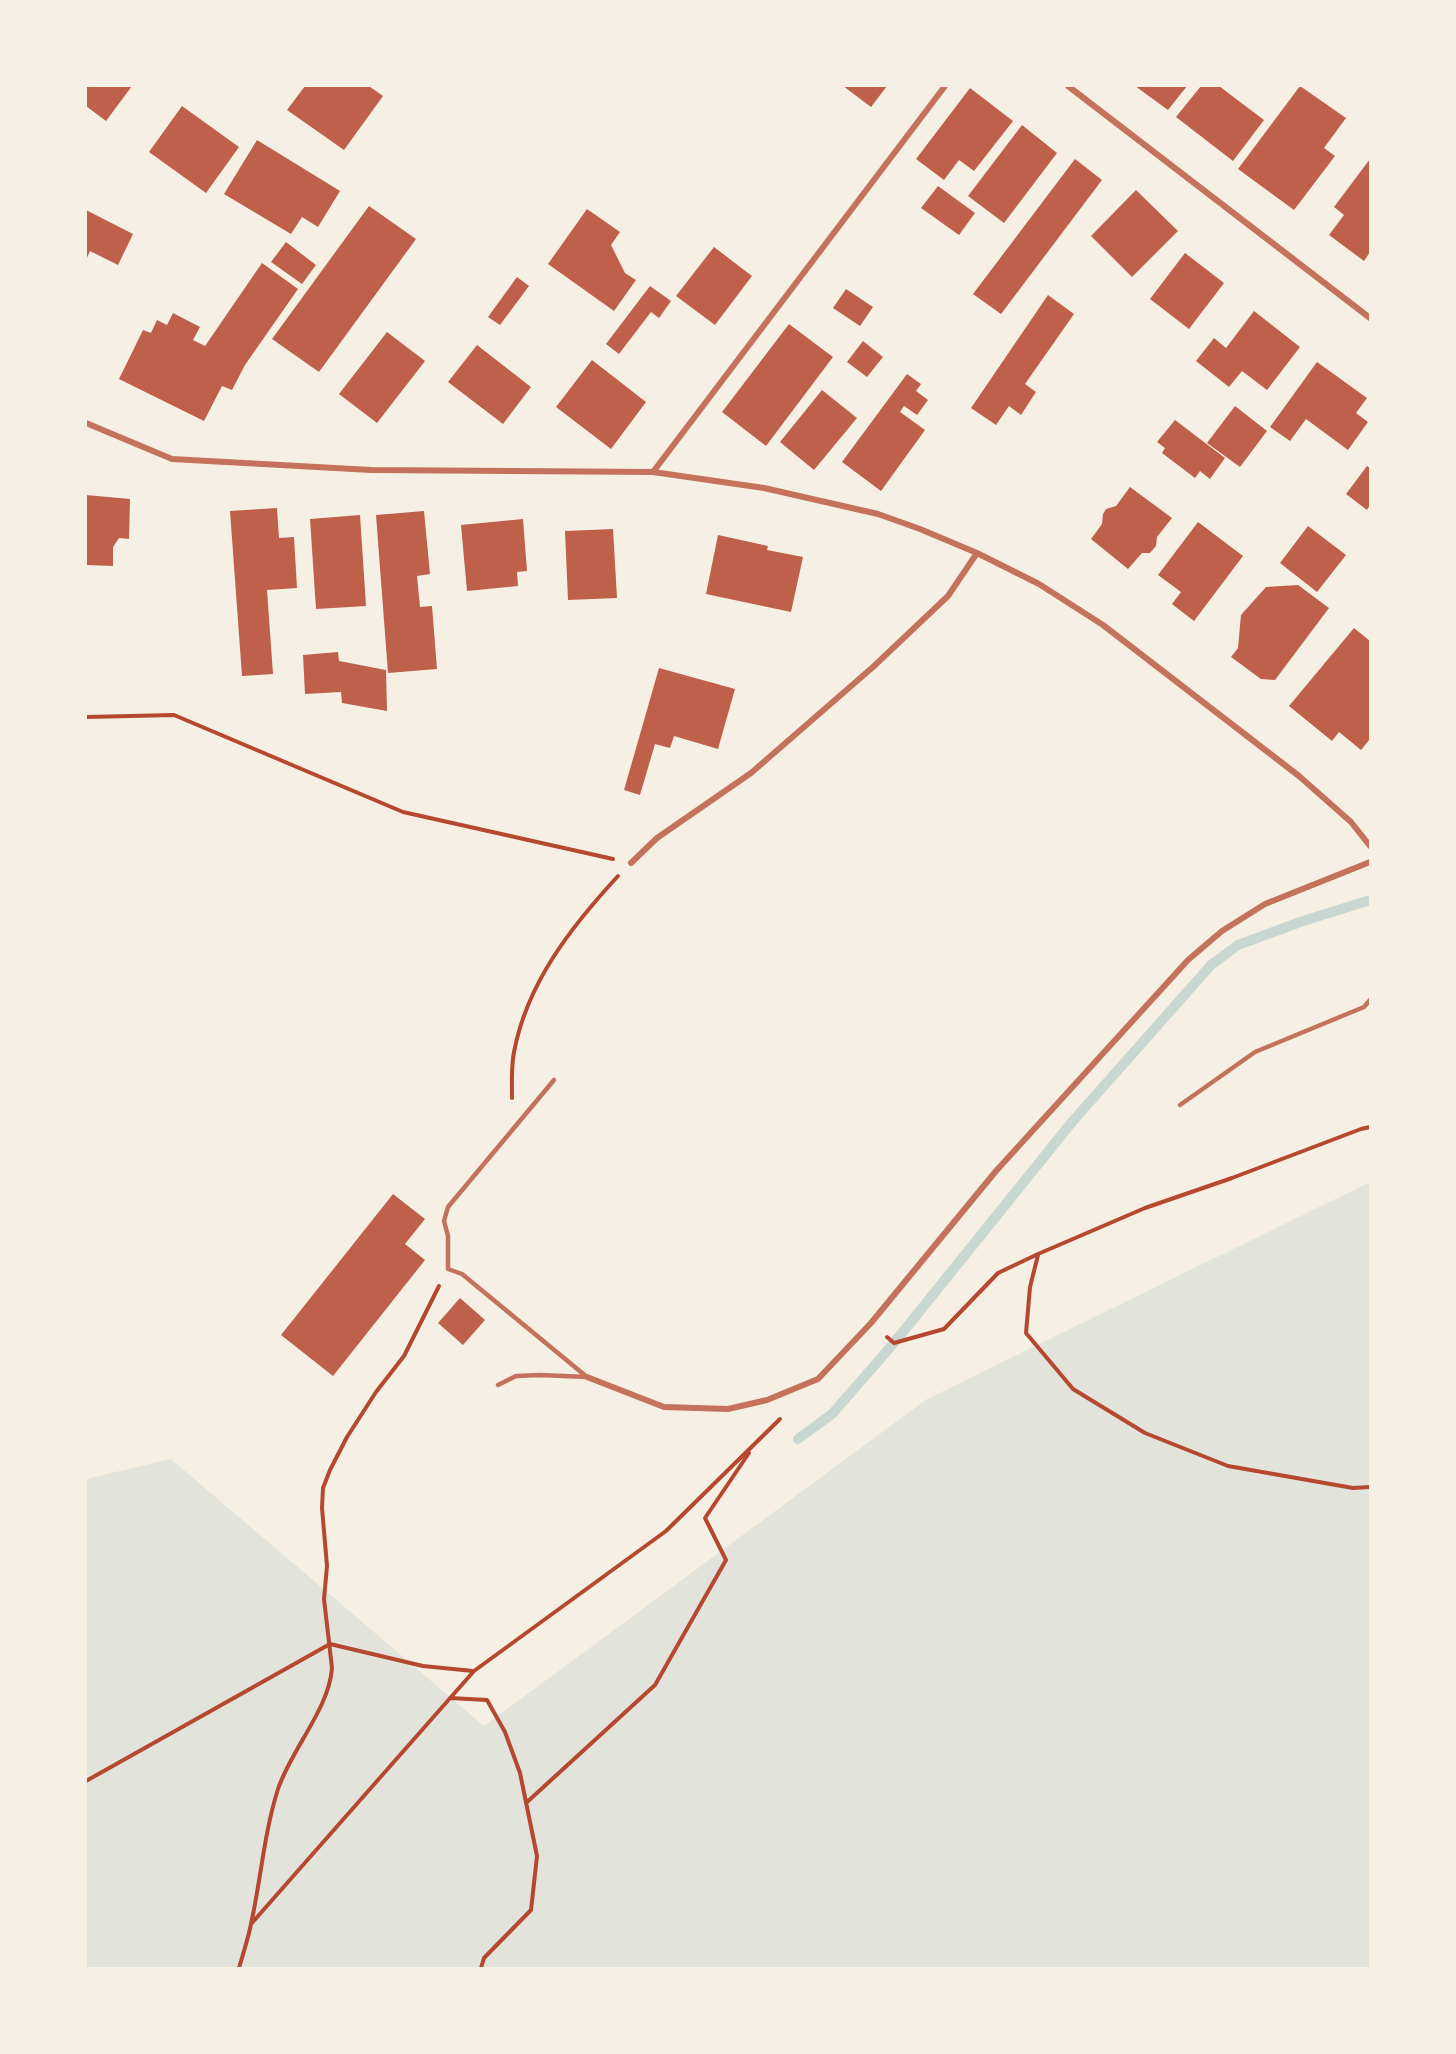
<!DOCTYPE html>
<html>
<head>
<meta charset="utf-8">
<style>
  body { margin:0 }
  #map { position:relative; width:1456px; height:2054px; overflow:hidden; background:#f6efe4; font-family:Bitter,serif }
  canvas { display:block }
  .frame { position:absolute; inset:0; border:87px solid #f6efe4; pointer-events:none }
</style>
</head>
<body>
<div id="map">
<canvas width="1456" height="2054"></canvas>
<div class="frame"></div>
</div>
<script>
const c = document.querySelector('canvas').getContext('2d');
c.lineJoin = 'round';
function fillPath(path, color) {
  c.fillStyle = color;
  c.fill(path, 'evenodd');
}
function trace(path, color, width, dash) {
  c.strokeStyle = color;
  c.lineWidth = width;
  c.lineCap = dash ? 'butt' : 'round';
  c.setLineDash(dash || []);
  c.stroke(path);
}
const green = new Path2D(`
  M1370,1182V1968H86V1479L171,1459L484,1726L927,1399Z`);
const stream = new Path2D(`
  M798,1439L832,1414L894,1343L1072,1122L1211,965L1238,945L1303,921L1367,901`);
const building = new Path2D(`
  M86,86H132L106,121L86,106Z
  M305,86H369L383,96L344,150L287,110Z
  M843,86H887L871,107Z
  M1135,86H1187L1168,110Z
  M1201,86H1219L1264,120L1233,161L1176,117Z
  M1300,86L1346,118L1324,148L1335,156L1294,210L1238,169Z
  M970,88L1013,121L974,171L959,160L944,180L916,159Z
  M182,106L239,147L206,193L149,152Z
  M1022,125L1057,153L1004,223L968,196Z
  M257,140L340,191L318,227L302,217L291,234L224,194Z
  M1075,159L1102,180L1001,314L973,294Z
  M1370,159V252L1364,261L1329,235L1344,215L1334,207Z
  M938,186L975,213L959,235L921,208Z
  M1136,190L1178,231L1132,277L1091,236Z
  M369,206L416,239L319,372L272,339Z
  M587,209L620,232L611,245L625,273L636,280L614,311L548,264Z
  M86,210L133,234L118,265L90,251L86,260Z
  M286,242L316,265L302,284L271,262Z
  M714,247L752,276L715,325L676,296Z
  M1185,253L1224,283L1189,329L1150,299Z
  M262,263L298,289L245,365L232,390L222,386L204,421L119,379L143,330L151,333L157,320L167,325L173,313L200,327L193,340L205,346Z
  M517,277L529,286L500,325L488,317Z
  M650,286L671,301L659,318L651,312L619,354L606,344Z
  M846,289L873,307L860,326L833,308Z
  M1048,295L1074,314L1025,384L1036,392L1021,415L1009,406L996,425L971,408Z
  M1254,311L1300,347L1267,390L1242,371L1229,387L1196,361L1214,338L1226,348Z
  M789,324L833,357L766,446L722,412Z
  M387,332L425,361L377,423L339,394Z
  M863,341L883,357L867,377L847,362Z
  M477,345L531,387L503,424L448,382Z
  M592,360L646,402L611,449L556,407Z
  M1317,362L1367,398L1356,413L1368,422L1348,450L1306,419L1290,441L1270,427Z
  M907,374L921,384L916,391L928,400L917,415L904,406L900,412L925,430L881,491L842,462Z
  M822,390L857,418L814,470L780,442Z
  M1235,406L1267,431L1240,467L1207,443Z
  M1175,420L1225,458L1210,479L1200,471L1195,478L1162,453L1165,448L1157,442Z
  M1367,466L1370,468V505L1367,510L1346,494Z
  M1130,487L1172,518L1157,537L1156,546L1150,553H1142L1128,569L1091,539L1102,524L1103,514L1106,509L1116,506Z
  M86,495L130,499L129,539L119,538L113,547V566L86,565Z
  M277,508L279,538L294,537L297,588L267,590L273,674L242,676L230,511Z
  M424,511L430,574L417,576L420,607L432,606L437,669L388,673L376,515Z
  M360,515L366,606L316,609L310,519Z
  M523,519L527,571L517,572L518,586L467,591L461,525Z
  M1198,522L1243,556L1194,621L1172,604L1181,592L1158,575Z
  M1308,526L1346,555L1317,592L1280,563Z
  M613,529L617,598L568,600L565,531Z
  M718,535L768,546L767,550L803,557L791,612L706,594Z
  M1298,585L1329,608L1275,680L1261,679L1231,657L1238,648L1241,615L1266,587Z
  M1354,628L1370,641V739L1361,750L1339,732L1332,741L1289,706Z
  M338,652L339,661L386,670L387,711L342,703L341,692L305,694L303,655Z
  M659,668L735,689L718,749L674,736L670,748L655,744L640,795L624,790Z
  M393,1194L425,1219L405,1244L425,1260L333,1376L281,1335Z
  M460,1298L485,1320L463,1345L438,1323Z`);
const path = new Path2D(`
  M86,717L174,715L403,812L613,859
  M512,1098C512,1083 511,1067 514,1052C527,983 571,927 618,876
  M1038,1255L1030,1287L1026,1333L1073,1389L1145,1433L1228,1466L1353,1488L1370,1487
  M887,1337L894,1343L944,1329L998,1273L1038,1254L1145,1208L1232,1178L1361,1129L1370,1127
  M450,1698L487,1700L505,1732L520,1773L537,1856L531,1910L484,1958L481,1968
  M86,1781L330,1644L423,1666L473,1671
  M526,1803L655,1685L726,1560L705,1518L749,1453
  M251,1924L474,1671L666,1531L780,1419
  M239,1968C243,1954 248,1939 251,1924C261,1879 264,1833 278,1789C292,1748 329,1709 332,1668L324,1599L327,1566L322,1508L323,1488L330,1470L347,1437L376,1392L404,1356L439,1286`);
const service = new Path2D(`
  M554,1080L448,1207L444,1221L448,1236V1269L462,1274L587,1377
  M1180,1105L1255,1052L1364,1007L1370,1000
  M498,1385L516,1376L540,1375L587,1377`);
const minor = new Path2D(`
  M1068,86L1370,318
  M86,423L172,459L371,470L653,472L764,488L878,514L920,529L977,553L1039,584L1103,625L1299,776L1351,822L1370,846
  M653,472L945,86
  M631,863L657,838L751,773L873,667L948,596L977,553
  M587,1377L664,1407L728,1409L767,1400L818,1379L871,1323L996,1171L1188,960L1222,931L1265,904L1370,862`);
fillPath(green, '#e2e4dc');
trace(stream, '#c9d6d2', 10);
fillPath(building, '#bf614a');
trace(path, '#b5482f', 4);
trace(service, '#c5725c', 4.5);
trace(minor, '#c5725c', 6);
</script>
</body>
</html>
